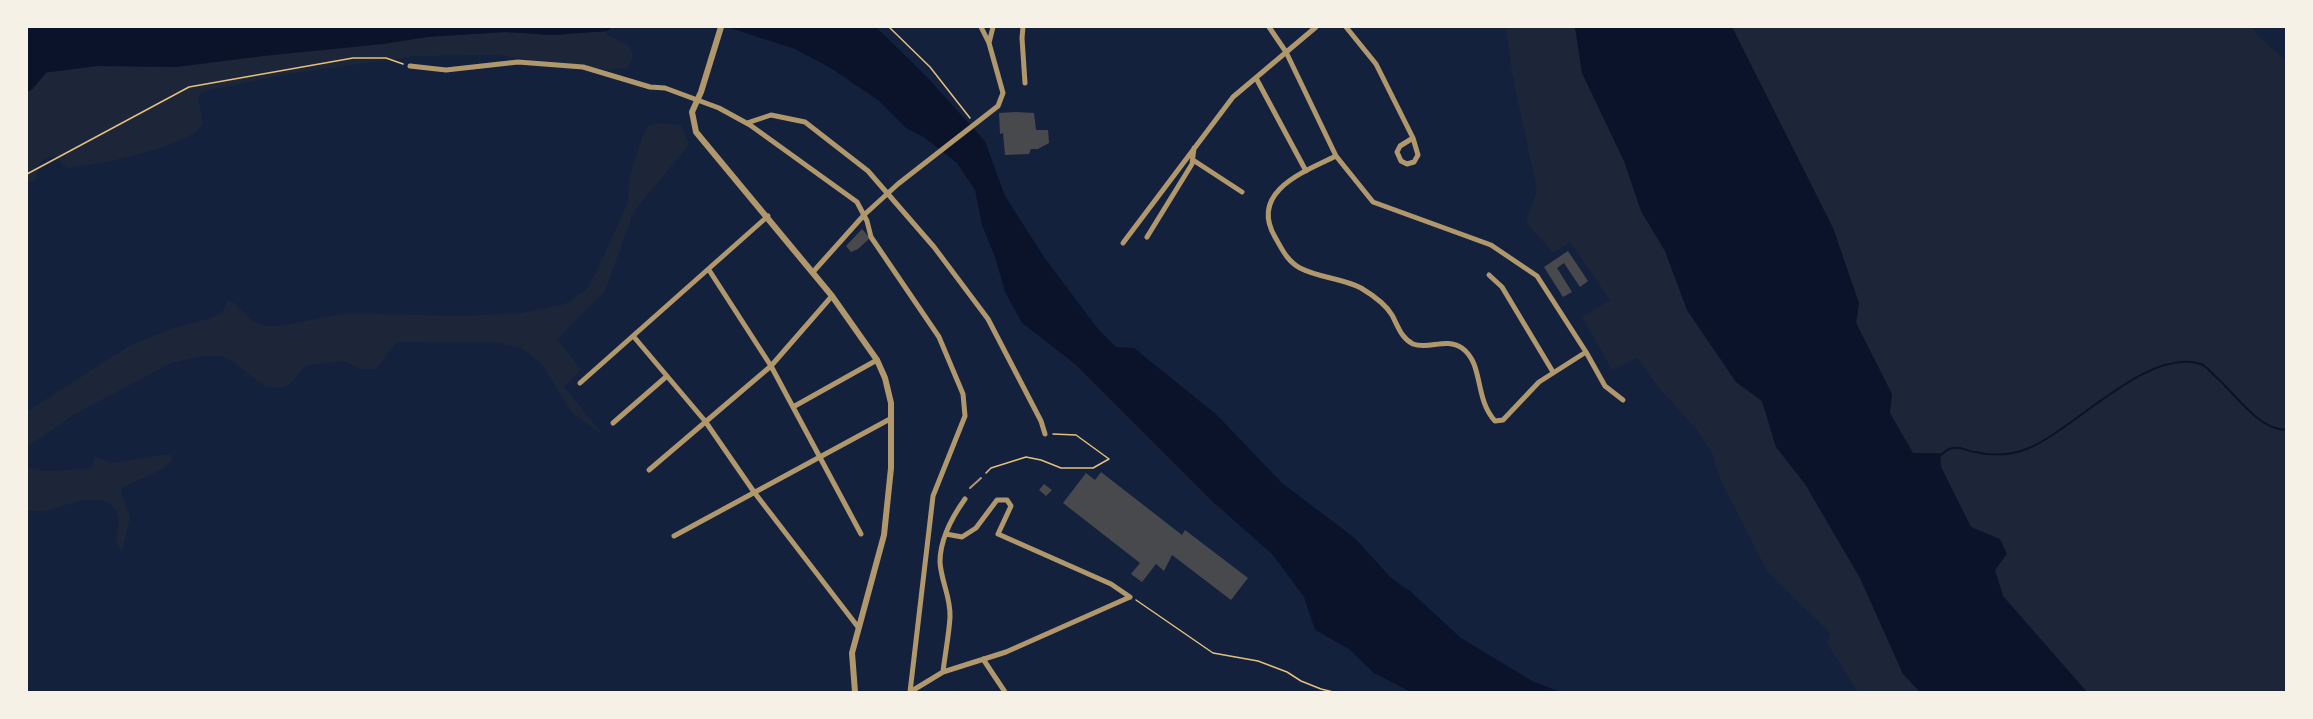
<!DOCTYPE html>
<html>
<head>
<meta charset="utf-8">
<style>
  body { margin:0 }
  #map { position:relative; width:2313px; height:719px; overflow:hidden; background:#14213d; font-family:"DM Sans",sans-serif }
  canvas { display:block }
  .frame { position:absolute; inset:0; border:28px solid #f6f1e7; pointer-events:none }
</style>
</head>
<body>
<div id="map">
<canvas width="2313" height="719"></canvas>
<div class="frame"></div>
</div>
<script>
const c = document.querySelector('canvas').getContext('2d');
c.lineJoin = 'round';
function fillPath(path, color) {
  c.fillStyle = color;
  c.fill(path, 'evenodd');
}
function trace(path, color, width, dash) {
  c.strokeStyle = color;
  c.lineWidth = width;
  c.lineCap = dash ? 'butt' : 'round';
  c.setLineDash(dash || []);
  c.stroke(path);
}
const green = new Path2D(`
  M1506,27H1575L1582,73L1624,161L1641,211L1665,251L1687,310L1736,382L1762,401L1776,447L1805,484L1860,578L1903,674L1920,692H1858L1827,643L1830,633L1767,571L1720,479L1713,455L1697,430L1658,387L1637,358L1612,370L1582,317L1610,300L1570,242L1553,253L1526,222L1537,190L1512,73Z
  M1732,27H2252L2256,34L2286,61V692H2087L2003,596L1995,570L2000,539L1971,528L1941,467L1940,454L1913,453L1889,413L1892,394L1856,323L1859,303L1833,228Z
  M608,31L606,34C620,43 643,45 627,68L611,70L496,55L416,56L288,74L206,91L198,97L203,124C190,147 94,166 67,168L55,156C37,158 40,166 35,181L27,182V75L97,66L176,67L263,56L383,44L427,37L505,32L553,35Z
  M656,123L681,125L689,145L634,211L605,291L557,340L581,369L564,387L604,436L572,413L542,364L520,347L496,343L398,342C388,348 385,361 375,369H361L343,361L313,364L303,368L290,384L281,388L264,386L236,364L222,356H202L171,363L75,414L27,447L28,411L129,346L173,328L215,317L224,310L227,301L234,303L253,321L265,326H279L346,313L460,316L521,313L565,304L586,290L597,271L628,202L629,180L642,137L648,126Z
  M163,455H171L173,459C159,475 139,478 122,488L121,492L130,517L122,552C110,536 122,531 118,516C110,486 64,506 46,511C40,512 33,511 27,511V468L44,471L87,469L92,468L95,456L110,463Z`);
const water = new Path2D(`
  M27,27H612L608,31L553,35L505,32L427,37L383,44L263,56L176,67L97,66L27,75Z
  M727,27H876L926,76L985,141L1005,196L1044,257L1098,329L1116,347L1134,348L1217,415L1282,483L1356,539L1391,578L1410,591L1461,638L1534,682L1561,692H1411L1374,673L1349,649L1315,630L1304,597L1272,554L1212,501L1075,364L1022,323L1005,292L995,257L982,225L975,190L957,163L925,138L906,128L878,100L829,67L795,49Z
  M1575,27H1732L1833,228L1859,303L1856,323L1892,394L1890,413L1913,453H1940L1941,467L1971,527L2000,539L2007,554L1995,570L2003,596L2087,692H1920L1903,674L1860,578L1805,484L1776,447L1762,401L1736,382L1687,310L1665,251L1641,211L1624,161L1582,73Z`);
const stream = new Path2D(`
  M1938,457C1941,455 1945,451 1949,449C1960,445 1966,451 1975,452C1993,456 2013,455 2029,448C2076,428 2148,347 2201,364C2206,366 2211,372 2215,376C2235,393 2257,429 2286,430`);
const river = new Path2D(`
  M27,84L48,59`);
const building = new Path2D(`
  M1016,112L1034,113L1036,130H1048L1049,143L1038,149H1031L1029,154L1005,155L1003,133L1000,134L999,113Z
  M862,229L870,238L858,249L851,252L846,246Z
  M1568,251L1588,281L1580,287L1564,263L1557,268L1572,292L1563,297L1544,267Z
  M1101,472L1182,535L1185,530L1248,578L1231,600L1172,555L1164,571L1156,564L1142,582L1131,574L1140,563L1063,503L1086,473L1095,480Z
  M1044,484L1052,490L1046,496L1039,490Z`);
const path = new Path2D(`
  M889,27L930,67L970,118
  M27,174L189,87L353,58H386L403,64
  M986,473L991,468L1026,457L1041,460L1061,468H1093L1109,459L1076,435L1053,434
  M1136,600L1213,653L1258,661L1287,672L1301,681L1321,689L1333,692`);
const service = new Path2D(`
  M970,488L981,478`);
const minor = new Path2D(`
  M1023,27L1022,38L1025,83
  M1269,27L1286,52L1336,156L1373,202L1491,245L1537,276L1586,352L1605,386L1623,400
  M1346,27L1376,64L1413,138L1418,155L1414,162L1407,164L1401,161L1397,152L1400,146L1413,138
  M989,43L993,27
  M410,66L446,70L518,62L583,67L650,87L665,88L719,108L750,125L857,202L867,221L871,237L939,337L963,394L965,416L933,496L910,692
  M1256,78L1306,171
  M747,123L771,115L805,122L868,171L934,247L988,319L1041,421L1045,434
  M1336,156C1303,172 1249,192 1275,237C1282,249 1287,261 1300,268C1319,278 1342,278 1361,288C1371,294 1386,305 1392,315C1398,326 1401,338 1413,344C1429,350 1446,337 1462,348C1484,364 1474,398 1495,421L1503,420L1539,382L1586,352
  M1193,160L1242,192
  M1147,237L1192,164L1194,148
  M1123,243L1233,97L1316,27
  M709,270L771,366L861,534
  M813,272L864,215L898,184L998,106L1003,93L989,43L981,27
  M1489,275L1502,287L1553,372
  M634,337L705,421L754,492L858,627
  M580,383L768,216
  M793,407L877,360
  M613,423L667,376
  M649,470L771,366L832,296
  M946,534L962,537L976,528L997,500H1007L1011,506L998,534L1111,584L1130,597
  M674,536L890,419
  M983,659L1005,692
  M943,672C945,654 949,635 950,617C951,598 941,581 940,562C940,539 952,517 965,499
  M910,692L943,672L1006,652L1130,597`);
const tertiary = new Path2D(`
  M721,27L701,92L692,112L696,132L832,296L877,360L885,378L891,403V468L884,535L852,653L855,692`);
fillPath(green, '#1d2539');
fillPath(water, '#0b132b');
trace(stream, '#0b132b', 2);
trace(river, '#0b132b', 15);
fillPath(building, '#48494c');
trace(path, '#e5c07b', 1.5);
trace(service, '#b1986c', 2);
trace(minor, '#b1986c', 5);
trace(tertiary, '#b1986c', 6);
</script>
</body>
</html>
